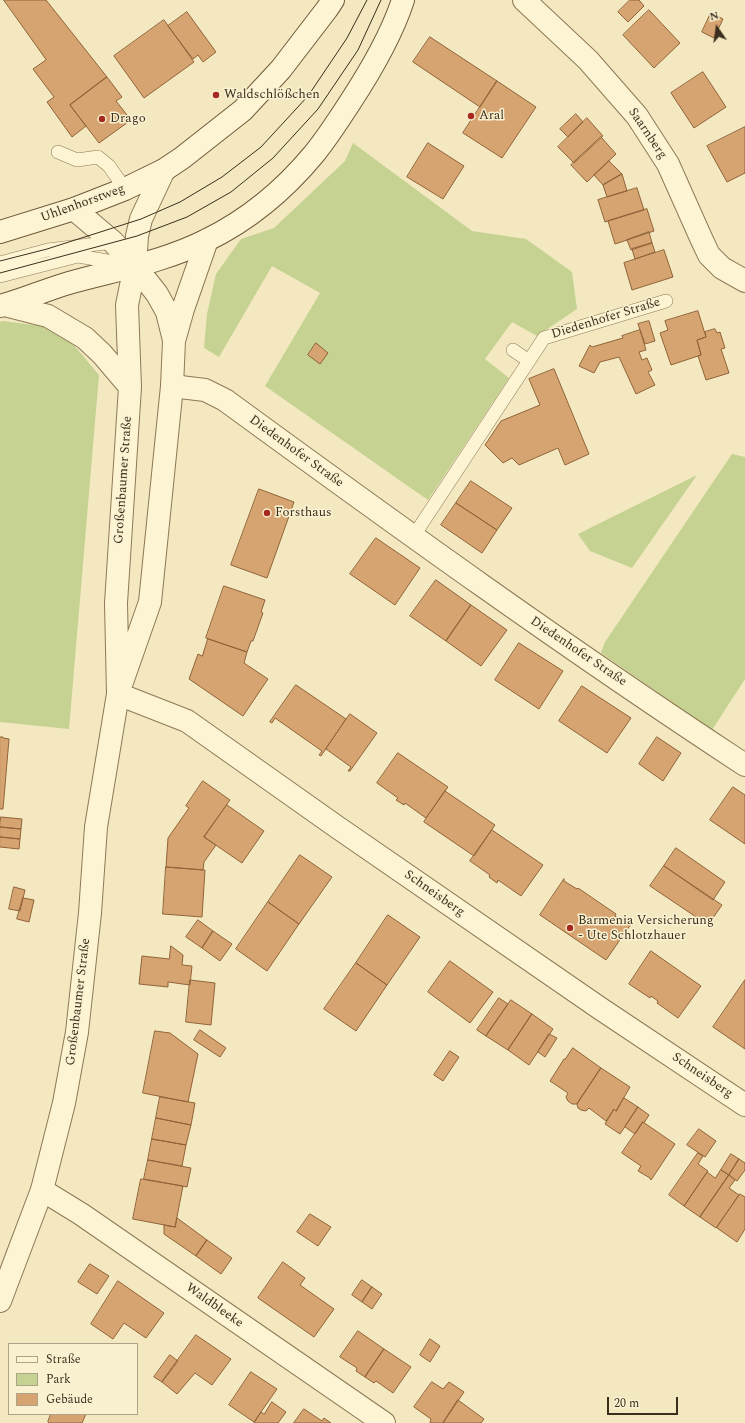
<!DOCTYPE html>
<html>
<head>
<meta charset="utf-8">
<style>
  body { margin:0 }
  #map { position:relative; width:745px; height:1423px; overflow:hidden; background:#f3e8c0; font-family:Spectral,serif }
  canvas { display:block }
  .legend { position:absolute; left:8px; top:1343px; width:130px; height:72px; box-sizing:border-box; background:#f9f1d0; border:1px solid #ada388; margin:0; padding:5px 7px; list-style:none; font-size:12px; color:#3c2e1c }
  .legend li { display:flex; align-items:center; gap:8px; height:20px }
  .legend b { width:20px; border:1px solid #ada388 }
  .north { position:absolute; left:697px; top:8px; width:40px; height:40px; -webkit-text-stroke:3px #f9f1d0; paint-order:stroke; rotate:347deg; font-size:11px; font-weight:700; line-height:16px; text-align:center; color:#3c2e1c }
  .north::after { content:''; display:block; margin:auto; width:14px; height:18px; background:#3c2e1c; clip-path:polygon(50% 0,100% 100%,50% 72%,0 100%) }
  .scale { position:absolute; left:607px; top:1397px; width:71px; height:18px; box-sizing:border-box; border:2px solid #3c2e1c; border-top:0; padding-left:5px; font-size:12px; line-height:14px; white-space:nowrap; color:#3c2e1c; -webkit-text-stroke:3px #f9f1d0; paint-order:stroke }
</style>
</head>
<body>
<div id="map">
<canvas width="745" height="1423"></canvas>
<ul class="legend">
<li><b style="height:5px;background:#fdf4d4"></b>Straße</li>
<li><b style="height:11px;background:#c5d292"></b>Park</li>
<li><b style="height:11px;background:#d6a471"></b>Gebäude</li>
</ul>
<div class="north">N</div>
<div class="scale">20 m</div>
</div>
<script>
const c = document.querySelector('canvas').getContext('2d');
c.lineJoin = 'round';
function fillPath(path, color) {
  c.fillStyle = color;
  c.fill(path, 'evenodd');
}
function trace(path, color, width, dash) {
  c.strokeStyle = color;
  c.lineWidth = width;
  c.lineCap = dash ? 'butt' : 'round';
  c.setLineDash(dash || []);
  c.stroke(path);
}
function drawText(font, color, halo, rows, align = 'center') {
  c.font = font + ' Spectral,serif';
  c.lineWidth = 3;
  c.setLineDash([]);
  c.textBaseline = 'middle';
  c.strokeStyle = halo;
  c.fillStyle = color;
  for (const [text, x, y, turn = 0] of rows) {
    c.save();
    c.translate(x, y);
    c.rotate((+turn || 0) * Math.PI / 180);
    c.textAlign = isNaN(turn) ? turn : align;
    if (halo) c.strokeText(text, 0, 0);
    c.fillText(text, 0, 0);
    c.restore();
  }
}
const green = new Path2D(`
  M353,143L472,231L526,239L572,272L577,309L537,336L512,322L485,359L509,378L428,500L265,386L320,293L272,266L219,357L204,348L207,314L216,274L241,239L274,228L345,161Z
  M3,321L42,326L74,345L99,375L69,729L0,722V322Z
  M732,454L745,457V679L712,730L601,653L605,642Z
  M697,475L632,568L590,551L578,534Z`);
const building = new Path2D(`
  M4,0H46L107,77L70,105L86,126L72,137L47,102L54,97L33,69L46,60Z
  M630,0H639L644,6L628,22L618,12Z
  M649,10L680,43L654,68L623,35Z
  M187,12L216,52L203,62L198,55L193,59L168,26Z
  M711,13L723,19L714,38L702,32Z
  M164,20L194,62L144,98L114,56Z
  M430,37L497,81L480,107L413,62Z
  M703,72L726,107L694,128L671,93Z
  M107,77L122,97L116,101L131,120L99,143L70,105Z
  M497,81L536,107L502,158L463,133Z
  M576,114L583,122L568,137L560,129Z
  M587,118L603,136L574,163L558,147Z
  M745,127V173L727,182L707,146Z
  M601,137L616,154L587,182L571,165Z
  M428,143L464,166L443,199L407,177Z
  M609,161L622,174L603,185L594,175Z
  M622,174L627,191L607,197L603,185Z
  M637,188L644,210L605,222L598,200Z
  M647,209L654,231L615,244L608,221Z
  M649,232L652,243L631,250L627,240Z
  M652,243L655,252L635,259L632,249Z
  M664,250L673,277L632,290L624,263Z
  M698,311L706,337L697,340L701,355L671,365L660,333L668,330L665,321Z
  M649,321L655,341L645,344L638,324Z
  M715,329L717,333L720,332L725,348L721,349L729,373L706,380L698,356L701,355L697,340L706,337L705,332Z
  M640,330L646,350L639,352L642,360L647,358L652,370L648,372L655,385L636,394L619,357L600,362L594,373L579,366L590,345L592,347L623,338L622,336Z
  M316,343L328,353L320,364L308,355Z
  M554,369L589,454L565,465L558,448L519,465L512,458L503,463L485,445L501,421L540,405L529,379Z
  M471,481L512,508L497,530L456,503Z
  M259,489L294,502L267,578L231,565Z
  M456,503L497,530L482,553L441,525Z
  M376,538L420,568L395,605L350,574Z
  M436,580L471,605L446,641L410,616Z
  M224,586L265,600L261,612L263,613L253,641H251L247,652L206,638Z
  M471,605L507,630L481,666L446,641Z
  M208,639L247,652L244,663L268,679L243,716L189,679L198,654L202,656Z
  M519,643L563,671L539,709L495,680Z
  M296,685L346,719L321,756L319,755L322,751L275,718L272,723L270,722Z
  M582,686L631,718L607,753L559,721Z
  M350,714L377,733L350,771H348L351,767L326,749Z
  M0,737H3V738L9,739L3,809H0Z
  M657,737L681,753L663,781L639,764Z
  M398,753L448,787L426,818L405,803L404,805L396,800L398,798L377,783Z
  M203,781L230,800L204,837L216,845L204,862L203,870L166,867L168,838L189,808L186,806Z
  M733,787L745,795V844L710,820Z
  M445,791L495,825L474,856L424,822Z
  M227,805L264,831L242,863L204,837Z
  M1,817L22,819L21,829L0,827Z
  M0,827L21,829L20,839L0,837Z
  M492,830L543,865L521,896L498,880L497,883L489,877L490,875L470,861Z
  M0,837L20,839L19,849L0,847Z
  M676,848L725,882L713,900L664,866Z
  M300,855L332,877L299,924L268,902Z
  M664,866L722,905L708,925L650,886Z
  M166,867L205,870L202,917L163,914Z
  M564,879V881L577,889L578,888L616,914L615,916L628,925L629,923L631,924L606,960L540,915Z
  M14,887L25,890L20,911L9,909Z
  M23,898L34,900L29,922L17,919Z
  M268,902L299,924L267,971L236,949Z
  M388,915L420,937L387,985L356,963Z
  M198,920L213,931L202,948L186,937Z
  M213,931L232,944L220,961L202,948Z
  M171,946L183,955L182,965L192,966L190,985L168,982V987L139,984L142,956L169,959Z
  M651,951L701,986L678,1018L657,1003L658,1001L651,996L650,998L629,984Z
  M450,961L493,992L470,1023L428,992Z
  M356,963L387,985L356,1031L324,1009Z
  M190,980L215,983L211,1025L186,1022Z
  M745,980V1049L713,1027Z
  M499,998L508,1004L486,1036L477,1030Z
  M511,1000L532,1014L508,1050L486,1036Z
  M532,1014L553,1029L529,1065L508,1050Z
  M200,1030L226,1048L220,1057L194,1040Z
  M155,1031L170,1033L198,1054L188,1102L143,1093Z
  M549,1034L557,1038L545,1057L538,1052Z
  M573,1048L601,1068L577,1104H572L568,1101L566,1097L568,1093L550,1081L564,1059H565Z
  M450,1051L459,1057L443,1081L434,1075Z
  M601,1068L630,1087L616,1111L614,1109L606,1121L589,1108L586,1111L581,1110L578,1108L577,1104Z
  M160,1097L195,1103L191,1125L156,1118Z
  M624,1098L638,1107L620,1134L605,1124L614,1109L616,1111Z
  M638,1107L649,1115L644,1123L643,1122L635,1134L625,1127Z
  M156,1118L191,1125L186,1145L152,1139Z
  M643,1122L675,1144L651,1180L650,1178L638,1171L641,1166L622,1153Z
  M699,1129L716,1141L705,1157L687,1145Z
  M152,1139L186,1145L182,1166L148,1160Z
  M698,1153L703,1156L698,1164L708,1171L684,1206L669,1195Z
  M731,1154L739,1159L729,1175L721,1170Z
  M739,1159L745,1163V1170L737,1181L729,1175Z
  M148,1160L191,1168L187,1187L144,1179Z
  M721,1170L729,1175L700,1217L684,1206L707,1172L715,1178Z
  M729,1175L735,1180L729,1188L739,1195L716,1228L700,1217Z
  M141,1179L183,1186L175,1227L133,1219Z
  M740,1194L745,1197V1229L737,1242L717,1228Z
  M310,1214L331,1227L318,1246L297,1232Z
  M177,1218L207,1240L196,1256L164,1234V1225L175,1227Z
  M207,1240L232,1258L221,1274L196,1256Z
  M283,1262L305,1278L300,1285L334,1309L314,1337L258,1298Z
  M90,1264L109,1276L97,1294L78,1282Z
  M362,1280L372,1287L362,1302L352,1295Z
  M118,1281L164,1313L146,1338L124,1323L113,1339L91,1324Z
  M372,1287L382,1294L372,1309L362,1302Z
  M358,1331L384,1349L365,1377L356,1371L357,1368L340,1357Z
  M196,1335L231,1359L212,1385L195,1373L177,1394L162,1382Z
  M430,1339L440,1346L430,1362L420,1355Z
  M384,1349L411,1367L393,1393L376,1381L374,1383L365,1377Z
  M170,1355L178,1361L162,1382L154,1377Z
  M251,1372L277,1389L254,1422L229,1405Z
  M432,1382L443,1389L449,1382L464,1392L443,1423H430L431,1419L414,1407Z
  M458,1400L484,1419L481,1423H443Z
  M272,1402L286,1412L278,1423H254L261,1412L264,1414Z
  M304,1409L322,1421L324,1418L331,1423H294Z
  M51,1414H86L82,1423H49L48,1422Z`);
const service = new Path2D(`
  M58,152L77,160L98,157L109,166L125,189
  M0,263L48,250L113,242
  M0,276L78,256L125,264
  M513,350L529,361
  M413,537L544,338L666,301`);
const minor = new Path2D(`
  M172,386L205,390L225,400C396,525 568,649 745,765
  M118,694L187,721L337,827L601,1009L745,1105
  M42,1190L81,1214L384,1423`);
const tertiary = new Path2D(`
  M524,0L588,60L637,116L668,164L701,238L709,255L722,268L745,281
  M74,209L113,242L135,266L157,294L167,312L174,340
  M5,305L48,316L85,338L102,354L130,387
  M122,682L150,602L172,386L174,341L183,309L207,240
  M0,1301L42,1190L64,1103L77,1032L90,913L96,827L118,694L116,603L130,387L127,305L135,266L137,236L141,219L164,170`);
const secondary = new Path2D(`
  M0,232L74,209L125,189L164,170L182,158L243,110L281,69L327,9L333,0
  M0,306C23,300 45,290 69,283C115,270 164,262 207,240C248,220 285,189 314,154C327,138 338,121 349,104C370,72 391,37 403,0`);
const tram = new Path2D(`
  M0,261L47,249L141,219L180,202L222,177L261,147L308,96L347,38L367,0
  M0,273L137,236L187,217L231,192L273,158L318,109L358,50L381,0`);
const markers = [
  [216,95,4,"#a5291e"],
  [471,116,4,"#a5291e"],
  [102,119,4,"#a5291e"],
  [267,513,4,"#a5291e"],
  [570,928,4,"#a5291e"]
];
const poiNames = [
  ["Waldschlößchen",224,95],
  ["Aral",479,116],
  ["Drago",110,119],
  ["Forsthaus",275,513],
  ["Barmenia Versicherung",578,921],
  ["- Ute Schlotzhauer",578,936]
];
const streetNames = [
  ["Saarnberg",647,134,56],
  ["Uhlenhorstweg",83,204,-20],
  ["Diedenhofer Straße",606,319,-17],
  ["Diedenhofer Straße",296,452,36],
  ["Großenbaumer Straße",124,480,-86],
  ["Diedenhofer Straße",578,652,34],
  ["Schneisberg",434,894,35],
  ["Großenbaumer Straße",79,1002,-83],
  ["Schneisberg",702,1076,34],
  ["Waldbleeke",214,1306,35]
];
fillPath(green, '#c5d292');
fillPath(building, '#d6a471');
trace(building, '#906338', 1);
trace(service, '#8e7955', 14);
trace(minor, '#8e7955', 24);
trace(tertiary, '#8e7955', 24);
trace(secondary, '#705939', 24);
trace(service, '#fdf4d4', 13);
trace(minor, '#fdf4d4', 22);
trace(tertiary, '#fdf4d4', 22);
trace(secondary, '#fdf4d4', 22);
trace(tram, '#3c2e1c', 1);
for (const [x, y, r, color] of markers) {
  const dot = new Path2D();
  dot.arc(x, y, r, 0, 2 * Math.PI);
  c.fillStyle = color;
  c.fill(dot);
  trace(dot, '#f9f1d0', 1.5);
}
drawText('13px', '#3c2e1c', '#f9f1d0', poiNames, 'left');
drawText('13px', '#3c2e1c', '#f9f1d0', streetNames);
</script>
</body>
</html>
